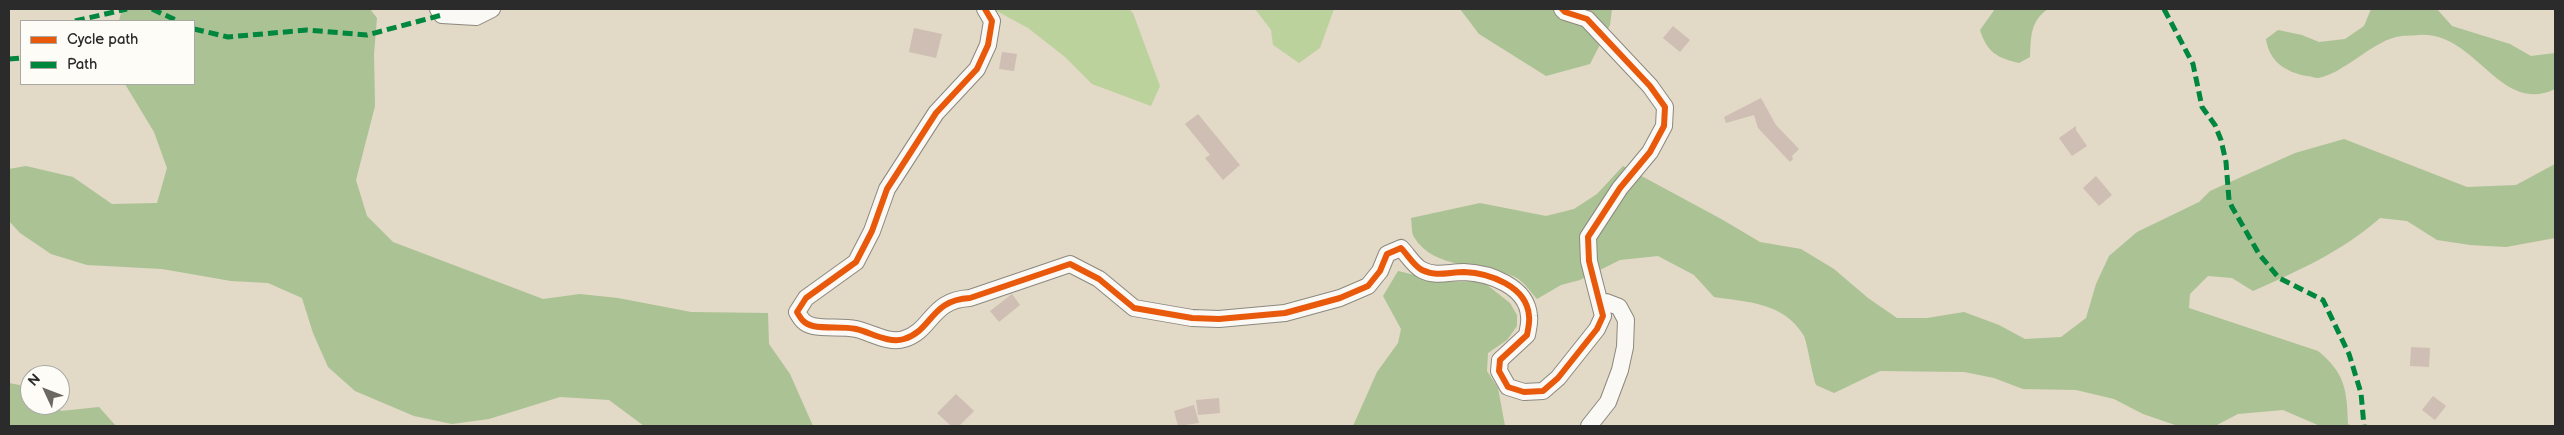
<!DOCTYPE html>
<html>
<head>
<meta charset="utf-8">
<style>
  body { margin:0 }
  #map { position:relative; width:2564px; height:435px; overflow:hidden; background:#e2d9c6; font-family:"Balsamiq Sans",sans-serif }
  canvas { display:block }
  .frame { position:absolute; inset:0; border:10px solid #2b2b2b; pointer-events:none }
  .legend { position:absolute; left:20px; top:20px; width:175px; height:65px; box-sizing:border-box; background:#fdfcf7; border:1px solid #a9a8a5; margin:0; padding:6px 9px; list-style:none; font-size:15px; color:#2b2b2b }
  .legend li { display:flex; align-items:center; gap:10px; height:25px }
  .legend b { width:25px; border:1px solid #a9a8a5 }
  .north { position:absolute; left:20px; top:365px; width:50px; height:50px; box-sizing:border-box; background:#fdfcf7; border:1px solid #a9a8a5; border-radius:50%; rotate:313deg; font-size:14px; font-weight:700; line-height:20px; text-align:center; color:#2b2b2b }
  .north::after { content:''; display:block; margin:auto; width:18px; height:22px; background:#6b6861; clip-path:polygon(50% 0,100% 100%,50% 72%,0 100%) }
</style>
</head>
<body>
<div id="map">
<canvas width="2564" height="435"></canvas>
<div class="frame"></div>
<ul class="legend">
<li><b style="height:6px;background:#e8590c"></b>Cycle path</li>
<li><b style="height:6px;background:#00873e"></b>Path</li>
</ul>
<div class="north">N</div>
</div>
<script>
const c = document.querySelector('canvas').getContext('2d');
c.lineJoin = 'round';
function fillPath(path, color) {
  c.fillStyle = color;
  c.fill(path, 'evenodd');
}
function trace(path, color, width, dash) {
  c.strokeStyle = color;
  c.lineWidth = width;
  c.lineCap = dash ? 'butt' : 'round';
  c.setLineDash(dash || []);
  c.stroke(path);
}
const green = new Path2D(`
  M993,9H1129L1133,13L1160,86L1151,106L1092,84L1065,57L1028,28Z
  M1255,9H1334L1320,48L1299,63L1273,45L1271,30Z`);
const forest = new Path2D(`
  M122,9H370L377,18L374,54L375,106L356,180L367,216L393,242L543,299L580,294L618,298L691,312L768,313L769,344L790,374L813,426H644L609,400L560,397L489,419L452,424L414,416L355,391L328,367L313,333L302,298L268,283L231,281L162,269L87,265L51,254L20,233L9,221V169L26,166L73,177L112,204L157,203L167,168L154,132L125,84H194V21H119Z
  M1460,9H1612L1610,25L1590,64L1546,76L1479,34Z
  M1995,9H2048C2030,21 2031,37 2030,57L2019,63C1997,58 1987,52 1980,30Z
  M2371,9H2437L2452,26L2510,44L2531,56L2555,53V89C2500,116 2476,31 2419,35C2411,36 2403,35 2396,37C2371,43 2341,75 2318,78C2315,78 2310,76 2307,76C2285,72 2269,61 2266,39L2278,30L2302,35L2319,42L2345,39L2364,26Z
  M2344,139L2467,187L2516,185L2555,164V238L2506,247L2470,245L2437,240L2407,221L2380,218C2343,251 2298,271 2253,291L2232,278L2208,276L2190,294L2189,308L2318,351C2345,373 2347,390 2348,424L2352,426H2320L2283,410L2238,414L2215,426H2178L2143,414L2114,399L2076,390L2023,389L1994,378L1964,372L1880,371L1834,393L1816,385C1812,374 1807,342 1804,336C1784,302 1747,302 1714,297L1694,275L1658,256L1620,260L1580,280L1561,285L1537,299C1531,292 1523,281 1515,277C1483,262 1434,271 1414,237C1411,232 1412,223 1411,218L1480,203L1546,216L1574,209L1597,194L1623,166L1723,220L1760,242L1801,249L1834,269L1868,298L1897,318H1927L1964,312L1999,325L2025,339L2061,337L2086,318L2096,284L2109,256L2137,232L2199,202L2210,191L2295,153Z
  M1398,271L1444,282L1482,281L1510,303L1517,315V326L1507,340L1488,353L1487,371L1498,388L1505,426H1353L1377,372L1398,343L1401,329L1383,296Z
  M9,383L30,387V405H56L61,411L99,407L116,426H9Z`);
const building = new Path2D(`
  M1673,26L1690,40L1680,52L1663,38Z
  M914,28L942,34L936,58L909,52Z
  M1002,52L1017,54L1014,71L999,69Z
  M1761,98L1776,125L1799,149L1792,156L1793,159L1790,162L1758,128L1754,115L1726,123L1724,117Z
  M1198,114L1240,165L1223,180L1205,158L1210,155L1185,124Z
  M2076,126V130L2087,146L2072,156L2059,138Z
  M2096,176L2112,195L2099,206L2083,188Z
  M1012,294L1020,305L999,322L990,311Z
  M2411,347L2430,348L2429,367L2410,366Z
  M956,394L974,411L959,426H951L937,413Z
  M2433,396L2446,406L2435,420L2422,410Z
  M1219,398L1220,413L1198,415L1196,400Z
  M1194,405L1199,423L1178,426L1174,411Z`);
const street = new Path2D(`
  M438,9L442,15L476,17L492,9
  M985,9L992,21L988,45L977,69L936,113L887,189L872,231L856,262L806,298L797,312C801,319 804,324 813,326C827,329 842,326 856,329C870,332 889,344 904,339C933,330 930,300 970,298L1070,264L1099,279L1134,308L1192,318L1219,319L1285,313L1340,298L1368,286L1380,271L1387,254L1401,248C1407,254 1414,266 1422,270C1436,277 1449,272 1464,272C1489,273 1527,286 1529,316C1530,322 1528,329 1527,335L1500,360L1499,371L1508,387L1524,392L1543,391L1558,378L1597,329L1603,316L1589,261L1588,237L1620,188L1650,152L1664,126L1665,107L1650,86L1587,19L1565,12L1562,9
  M1589,426L1608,402L1620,370L1625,347L1626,320L1619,307L1606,302L1601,308`);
const quiet = new Path2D(`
  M152,9L178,21
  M2164,9L2193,64L2202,107L2215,125L2221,140L2226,162L2229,200L2232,207L2259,254L2279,278L2323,300L2349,354L2361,393L2364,426
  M75,21L127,9
  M194,29L228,37L307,30L367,35L442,15
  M9,59L21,58`);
const cycleway = new Path2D(`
  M985,9L992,21L988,45L977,69L936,113L887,189L872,231L856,262L806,298L797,312C801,319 804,324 813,326C827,329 842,326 856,329C870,332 889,344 904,339C933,330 930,300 970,298L1070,264L1099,279L1134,308L1192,318L1219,319L1285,313L1340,298L1368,286L1380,271L1387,254L1401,248C1407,254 1414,266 1422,270C1436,277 1449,272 1464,272C1489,273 1527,286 1529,316C1530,322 1528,329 1527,335L1500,360L1499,371L1508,387L1524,392L1543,391L1558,378L1597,329L1603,316L1589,261L1588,237L1620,188L1650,152L1664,126L1665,107L1650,86L1587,19L1565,12L1562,9`);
fillPath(green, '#bcd29d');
fillPath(forest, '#aac294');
fillPath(building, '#cfbeb3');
trace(street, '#8c887e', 18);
trace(street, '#fbf9f6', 16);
trace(quiet, '#00873e', 5, [10, 5]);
trace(cycleway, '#e8590c', 6);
</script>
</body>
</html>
